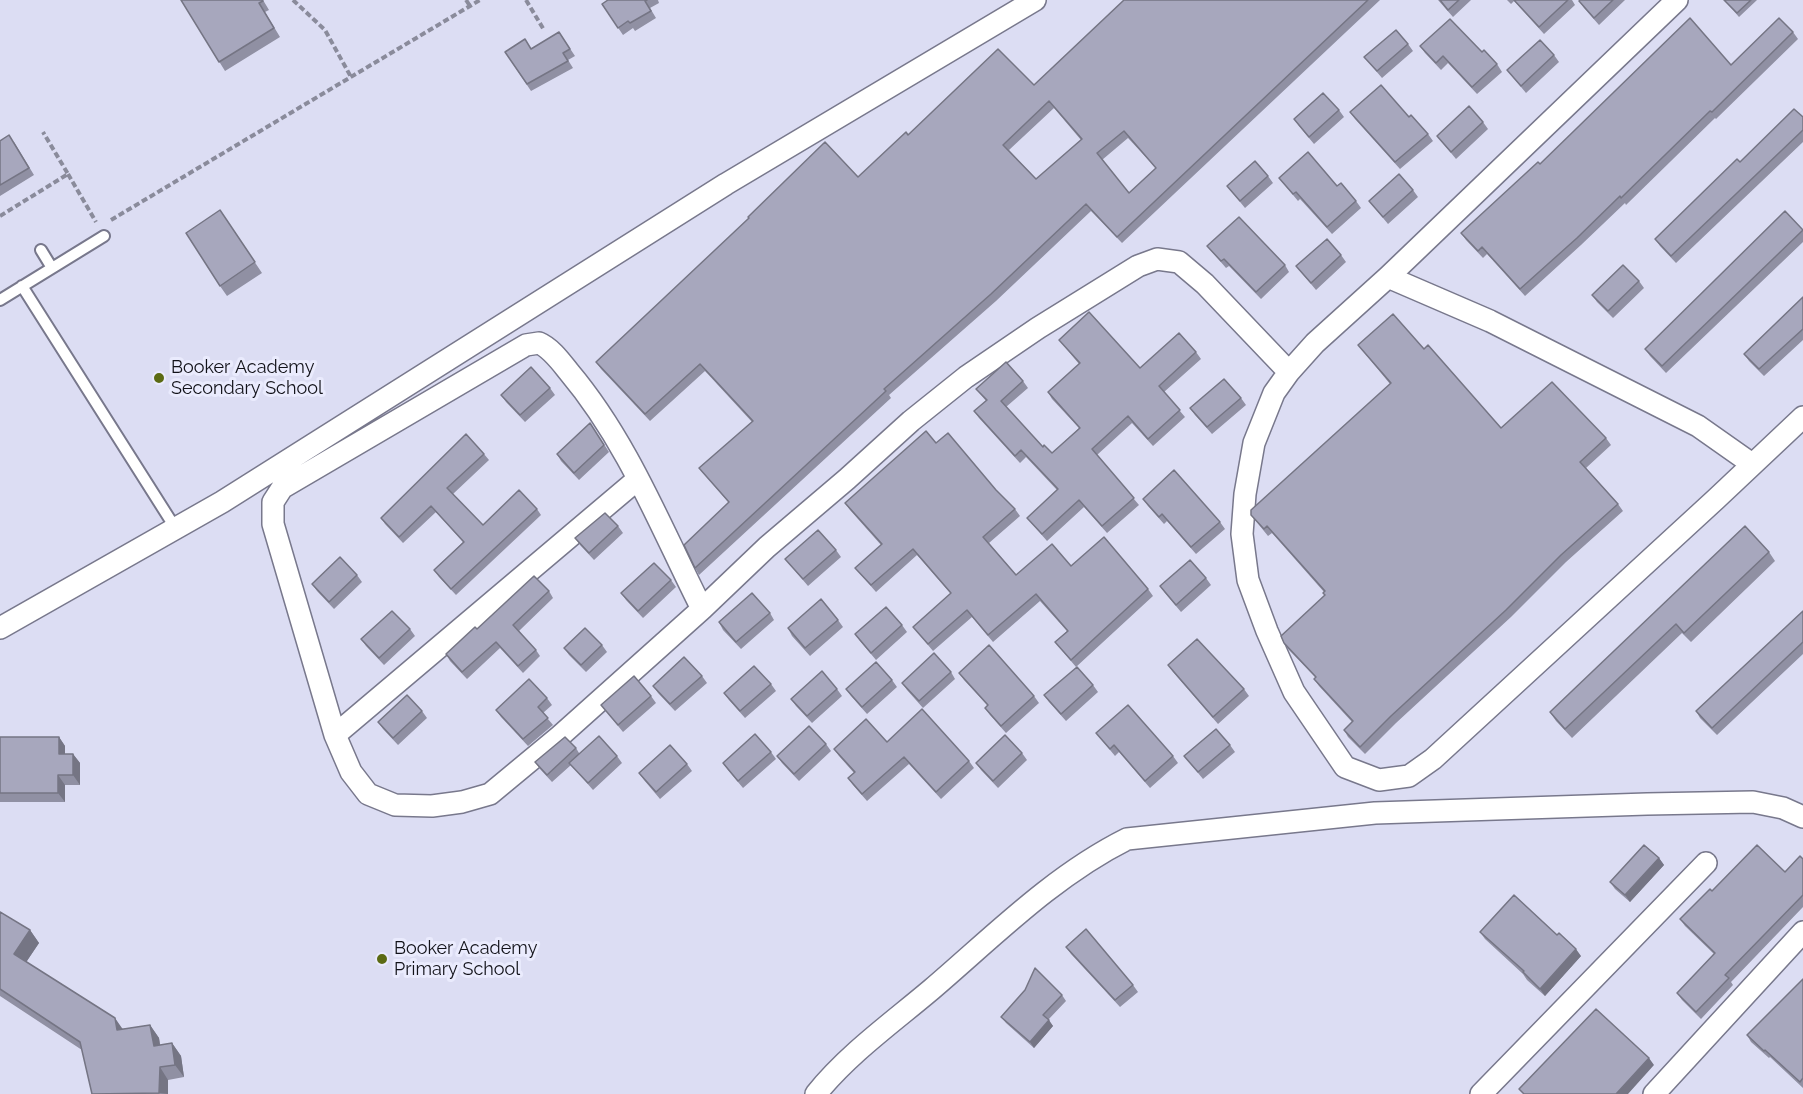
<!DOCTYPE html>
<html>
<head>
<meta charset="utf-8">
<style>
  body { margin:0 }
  canvas { display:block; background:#dcddf3 }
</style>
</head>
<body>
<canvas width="1803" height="1094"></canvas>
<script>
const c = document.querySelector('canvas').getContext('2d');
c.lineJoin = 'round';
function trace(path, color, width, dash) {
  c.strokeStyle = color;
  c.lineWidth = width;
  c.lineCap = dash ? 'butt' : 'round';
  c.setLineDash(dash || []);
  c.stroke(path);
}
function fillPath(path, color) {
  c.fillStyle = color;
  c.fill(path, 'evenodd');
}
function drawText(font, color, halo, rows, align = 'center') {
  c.font = font + ' Raleway,sans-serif';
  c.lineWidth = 6;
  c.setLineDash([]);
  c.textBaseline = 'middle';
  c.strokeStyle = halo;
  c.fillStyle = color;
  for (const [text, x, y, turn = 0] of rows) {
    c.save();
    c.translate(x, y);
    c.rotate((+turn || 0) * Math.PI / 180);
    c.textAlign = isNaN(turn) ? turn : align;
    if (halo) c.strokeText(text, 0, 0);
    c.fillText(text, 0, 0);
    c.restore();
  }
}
const path = new Path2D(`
  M293,0L325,30L351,77
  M466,0L470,6
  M526,0L544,30
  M68,174L96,222
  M0,216L68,174L43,132
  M111,220L480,0`);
const lane = new Path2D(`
  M41,250L52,268
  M22,286L176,529
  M0,300L104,236`);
const street = new Path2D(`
  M1388,277L1677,0
  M1752,464L1698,426L1490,321L1388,277L1315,343L1289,372L1274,393L1254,443L1245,494L1242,534L1248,580L1267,631L1294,692L1345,767L1379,780L1409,776L1433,759L1716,499L1803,417
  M702,609C661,528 628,442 569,372C561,362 551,348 539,343L526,345L282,488L273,502V524L335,735L351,772L368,794L395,805L432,806L462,802L490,794L560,736L702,609L767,547L847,479L911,421L966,377L1038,328L1138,266L1157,259L1179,262L1205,284L1289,372
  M0,628L222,502L726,184L1035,0
  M335,735L638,479
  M816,1094C848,1054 893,1022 932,989C994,936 1053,876 1127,839L1375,813L1647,804L1753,802L1783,808L1803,817
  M1481,1094L1706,863
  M1654,1094L1803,932`);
const wall = new Path2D(`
  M181,0H263L269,10L265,12L280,37L225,71Z
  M608,0H658L659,3L650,8L656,18L635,31L633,28L623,35L602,4Z
  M1124,0H1380L1122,243L1091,211L996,301L889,395L891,398L699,575L695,568L729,503L699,468L752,422L705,371L650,421L601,369L596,362L858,177L908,135L1034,85ZM1054,108L1081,140L1036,179L1009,150ZM1128,138L1156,168L1129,193L1102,160Z
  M1438,0H1471L1453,17Z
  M1507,0H1572L1575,5L1544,34L1514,1L1511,4Z
  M1580,0H1625L1599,25L1584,8L1579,1Z
  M1724,0H1757L1739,17Z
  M559,32L575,56L568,60L573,68L531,91L505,52L531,49Z
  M1793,32L1798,39L1716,119L1715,118L1626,205L1625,203L1581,245L1525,296L1487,254L1483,258L1466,240L1461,233L1540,164Z
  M1408,44L1413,51L1382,78L1364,57Z
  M1420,46L1482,52L1497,64L1502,72L1477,94L1448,63L1441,70L1425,53Z
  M1554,55L1559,62L1526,93L1507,70Z
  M1339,110L1344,117L1314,144L1299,126L1294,119Z
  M1350,112L1409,117L1428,134L1433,141L1400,169L1355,119Z
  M1803,117V142L1676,263L1660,246L1655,239L1740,162Z
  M1483,122L1488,129L1456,159L1437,136Z
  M0,141L14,142L34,175L0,196Z
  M1268,176L1273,183L1245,208L1227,186Z
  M1279,178L1337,186L1356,201L1361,208L1332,234L1300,199L1298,201Z
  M1413,190L1418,197L1388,224L1369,201Z
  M220,210L262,273L227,296L220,286Z
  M1803,230V242L1666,373L1650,356L1645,349Z
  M1207,246L1285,265L1289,272L1261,299L1229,266L1226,268Z
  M1341,255L1346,262L1316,290L1296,266Z
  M1639,281L1644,288L1613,318L1597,302L1592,295Z
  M1803,297V340L1764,376L1749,361L1744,354Z
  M1059,340L1140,368L1196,352L1201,359L1164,392L1185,417L1153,446L1132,423L1097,455L1139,505L1107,533L1084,507L1047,541L1027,518L1057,490L1026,457L1020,463L979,418L974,411L986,401L976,389L1023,381L1028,388L1006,407L1043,447L1052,453L1079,428L1052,399L1048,392L1079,364Z
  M1358,345L1424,349L1501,428L1606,438L1611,445L1586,468L1618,504L1623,511L1566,562L1511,617L1396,723L1365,754L1348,737L1344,730L1352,722L1319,686L1314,679L1316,678L1289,650L1284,643L1325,595L1324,592L1272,533L1268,536L1251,515L1390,384Z
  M550,388L555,395L525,422L506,402L501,395Z
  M1241,398L1246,405L1212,434L1195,415L1190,408Z
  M590,423L609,452L579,480L561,461L557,454Z
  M936,443L996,490L1015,509L1020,516L989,543L1016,575L1071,566L1148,589L1153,596L1076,667L1055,642L1067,631L1040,601L993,642L972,617L933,651L913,627L951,594L917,555L876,592L855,568L881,545L850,510L845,503Z
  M484,454L489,460L453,494L483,525L537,509L541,515L456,595L439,577L434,570L463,542L436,512L403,543L385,524L381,518Z
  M1143,499L1220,522L1225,529L1196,554L1167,521L1164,524L1148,506Z
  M618,526L623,533L594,560L580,545L575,538Z
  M836,550L841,557L808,586L785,559Z
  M1769,552L1775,561L1691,642L1682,633L1572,738L1556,721L1550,712Z
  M357,575L362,582L334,609L317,591L312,584Z
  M1206,578L1211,585L1181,612L1165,593L1160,586Z
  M671,580L676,587L643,618L626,600L621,593Z
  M549,591L553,598L519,631L536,650L540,656L523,673L500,648L467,679L450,661L446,654L477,629Z
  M1803,611V654L1717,735L1700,718L1696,711Z
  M770,613L774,620L741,649L723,630L719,622Z
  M838,620L843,627L810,656L792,636L788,628Z
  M902,625L907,632L876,660L860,641L855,634Z
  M410,629L415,636L384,665L366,646L361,639Z
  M602,645L607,652L586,672L569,655L564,648Z
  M1168,665L1244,689L1249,696L1218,724L1173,672Z
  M951,672L955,679L923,708L907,690L902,683Z
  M959,673L1034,696L1039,703L1006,733L990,715L985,708L988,706L964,680Z
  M702,676L707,683L675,711L658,693L653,686Z
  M892,680L897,687L867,714L851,696L846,689Z
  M771,684L776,691L745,718L729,700L724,693Z
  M1093,685L1098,692L1066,721L1049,702L1044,695Z
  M837,689L842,696L812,723L796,706L791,699Z
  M651,696L656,703L623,732L601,705Z
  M547,698L552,705L543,713L553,725L528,746L501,717L496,710Z
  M422,711L427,718L398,745L383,729L378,722Z
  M1096,733L1173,756L1178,763L1150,788L1119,752L1115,756Z
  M0,737H59L65,746V754H73L80,763V785H65V802H0Z
  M887,742L969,761L974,768L941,799L909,764L867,801L853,785L848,778L854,773L839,756L834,749Z
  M826,744L831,751L799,781L782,763L777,756Z
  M1230,745L1235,752L1203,779L1184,756Z
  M576,748L579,753L617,756L622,763L593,790L571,765L552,782L540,769L535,762Z
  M771,752L776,759L743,788L728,770L723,763Z
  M1022,753L1027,760L998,788L981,770L976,763Z
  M687,764L692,771L660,799L644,780L639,773Z
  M1659,858L1664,865L1630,902L1615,889L1610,882Z
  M1803,859V907L1731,982L1733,985L1701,1019L1682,1000L1677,993L1714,954L1685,926L1680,919L1712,891L1785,872Z
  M0,912L30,930L39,943L26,962L123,1029L150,1025L159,1038L160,1045L172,1043L181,1056L184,1077L168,1080V1094H92L82,1050L0,996Z
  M1480,932L1581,956L1545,996L1527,980L1523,974L1485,939Z
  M1066,947L1133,985L1138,992L1120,1007L1071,954Z
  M1803,979V1088L1770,1057L1769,1058L1751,1042L1747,1035Z
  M1062,995L1066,1001L1048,1020L1053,1026L1034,1048L1006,1023L1001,1017Z`);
const shadedWall = new Path2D(`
  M59,737L65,746V763L59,754Z
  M73,754L80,763V785L73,775Z
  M58,775L65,785V802L58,793Z
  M1659,858L1664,865L1630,902L1625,895Z
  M30,930L39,943L23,967L14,954Z
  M1576,949L1581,956L1545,996L1540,989Z
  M115,1018L124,1031L117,1030Z
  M1049,1020L1053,1026L1034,1048L1030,1042Z
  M150,1025L159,1038L162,1058L154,1046Z
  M172,1043L181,1056L184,1077L175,1065Z
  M1649,1058L1654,1065L1628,1094H1616Z
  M160,1067L168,1080V1094L159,1093Z`);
const building = new Path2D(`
  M181,0H262L263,1L259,3L274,28L219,62Z
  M608,0H647L645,1L651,11L630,23L628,21L618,28L602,4Z
  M1124,0H1368L1117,237L1086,204L991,294L884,389L886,391L695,568L684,545L729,502L699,468L753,421L700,364L645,414L596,362L749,218L748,217L825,142L858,177L906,132L908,135L998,49L1034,85ZM1049,101L1082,139L1036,179L1003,145ZM1124,131L1156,168L1129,193L1097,153Z
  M1440,0H1459L1448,10Z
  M1514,0H1568L1539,27Z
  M1580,0H1613L1594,18L1579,1Z
  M1724,0H1751L1737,13Z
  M1690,18L1731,65L1779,18L1793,32L1712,112L1710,111L1621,198L1620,196L1577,238L1520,289L1482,247L1478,251L1461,233L1538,162L1540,164Z
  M1450,19L1482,52L1484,50L1497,64L1472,87L1443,56L1436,63L1420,46Z
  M1396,30L1408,44L1377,71L1364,57Z
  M559,32L570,49L563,53L568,61L527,84L505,52L525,39L531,49Z
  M1540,40L1554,55L1521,86L1507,70Z
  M1381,85L1409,117L1411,115L1428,134L1395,162L1350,112Z
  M1323,93L1339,110L1309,137L1294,119Z
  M1469,106L1483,122L1451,152L1437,136Z
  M1794,109L1803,117V130L1671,256L1655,239L1737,159L1740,162Z
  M9,135L29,168L0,185V141Z
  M1308,152L1337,186L1341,183L1356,201L1327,227L1296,192L1293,194L1279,178Z
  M1255,161L1268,176L1240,201L1227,186Z
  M1399,174L1413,190L1383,217L1369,201Z
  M220,210L255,262L220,286L186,233Z
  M1785,211L1803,230L1662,366L1645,349Z
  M1239,217L1285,265L1256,292L1224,259L1221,261L1207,246Z
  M1327,239L1341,255L1311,283L1296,266Z
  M1623,265L1639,281L1608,311L1592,295Z
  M1803,297V329L1759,369L1744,354Z
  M1089,312L1140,368L1179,333L1196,352L1159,386L1180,410L1148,439L1128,416L1092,449L1134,498L1102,526L1079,500L1042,534L1027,518L1058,489L1021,450L1015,456L974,411L987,400L976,389L1006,362L1023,381L1001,401L1043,447L1044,445L1052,453L1080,428L1048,392L1080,363L1059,340Z
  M1393,314L1424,349L1428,345L1501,428L1552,382L1606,438L1580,462L1618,504L1561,555L1506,610L1391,716L1360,747L1344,730L1353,721L1314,679L1316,677L1284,643L1281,636L1325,595L1323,593L1325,591L1267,526L1264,529L1251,515V510L1391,383L1358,345Z
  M531,367L550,388L520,415L501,395Z
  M1224,379L1241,398L1207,427L1190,408Z
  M590,423L604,445L574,473L557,454Z
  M926,431L936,443L948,433L996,490L1015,509L983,537L1016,575L1052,544L1071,566L1104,537L1148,589L1071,660L1055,642L1068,631L1036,594L988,635L967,610L928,644L913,627L951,593L913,549L871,585L855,568L882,544L845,503Z
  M466,434L484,454L447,488L483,525L519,490L537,509L451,589L434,570L464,542L431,506L399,537L381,518Z
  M1174,470L1220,522L1191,547L1162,514L1159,517L1143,499Z
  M605,513L618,526L589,553L575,538Z
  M1745,526L1769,552L1684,633L1676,624L1565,729L1550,712Z
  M818,530L836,550L803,579L785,559Z
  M340,557L357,575L329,602L312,584Z
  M1190,560L1206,578L1176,605L1160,586Z
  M654,563L671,580L638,611L621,593Z
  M534,576L549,591L513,625L536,650L518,666L496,642L462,672L446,654L475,627L477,629Z
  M752,593L770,613L736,642L719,622Z
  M821,599L838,620L805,648L788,628Z
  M886,607L902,625L871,653L855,634Z
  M392,611L410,629L379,658L361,639Z
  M1803,611V642L1712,728L1696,711Z
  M585,628L602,645L581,665L564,648Z
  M1197,639L1244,689L1213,717L1168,665Z
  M989,645L1034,696L1001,726L985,708L988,705L959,673Z
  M934,653L951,672L919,701L902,683Z
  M684,657L702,676L670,704L653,686Z
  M876,662L892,680L862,707L846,689Z
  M754,666L771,684L740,711L724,693Z
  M1077,667L1093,685L1061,714L1044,695Z
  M822,671L837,689L807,716L791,699Z
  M634,676L651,696L618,725L601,705Z
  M529,679L547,698L538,707L548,718L523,739L496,710Z
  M407,695L422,711L393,738L378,722Z
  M1128,705L1173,756L1145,781L1114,745L1110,749L1096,733Z
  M922,709L969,761L936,792L904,757L862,794L848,778L855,772L834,749L866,719L887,742Z
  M809,726L826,744L794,774L777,756Z
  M1216,729L1230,745L1198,772L1184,756Z
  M755,734L771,752L738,781L723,763Z
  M1005,735L1022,753L993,781L976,763Z
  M599,736L617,756L588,783L569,763Z
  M0,737H59V754H73V775H58V793H0Z
  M565,737L576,748L547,775L535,762Z
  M670,745L687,764L656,792L639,773Z
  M1644,845L1659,858L1625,895L1610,882Z
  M1757,845L1785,872L1800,856L1803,859V895L1725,975L1729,978L1696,1012L1677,993L1715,953L1680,919L1710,889L1712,891Z
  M1514,895L1557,935L1559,933L1576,949L1540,989L1523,972L1524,971L1480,932Z
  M0,912L30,930L14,954L115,1018L117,1030L150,1025L154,1046L172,1043L175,1065L160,1067L159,1093L92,1094L80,1042L0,989Z
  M1086,929L1133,985L1115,1000L1066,947Z
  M1035,968L1062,995L1043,1015L1049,1020L1030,1042L1001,1017L1025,990Z
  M1803,979V1078L1800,1082L1765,1050L1764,1051L1747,1035Z
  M1596,1009L1649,1058L1616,1094H1524L1519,1089Z`);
const markers = [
  [159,378,6,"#5b6a13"],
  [382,959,6,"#5b6a13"]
];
const poiNames = [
  ["Booker Academy",171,368],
  ["Secondary School",171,389],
  ["Booker Academy",394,949],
  ["Primary School",394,970]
];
trace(lane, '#78788c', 14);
trace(street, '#78788c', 24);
trace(path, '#8a8b9b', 4, [6, 3]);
trace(lane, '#fff', 10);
trace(street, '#fff', 21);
fillPath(wall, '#9090a3');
fillPath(shadedWall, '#757584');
fillPath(building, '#a7a7bd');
trace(building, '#757584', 1.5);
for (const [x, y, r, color] of markers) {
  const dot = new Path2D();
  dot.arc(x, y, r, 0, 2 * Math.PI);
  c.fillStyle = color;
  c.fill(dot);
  trace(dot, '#eaebfd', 2);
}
drawText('18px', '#121219', '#eaebfd', poiNames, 'left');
</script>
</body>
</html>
